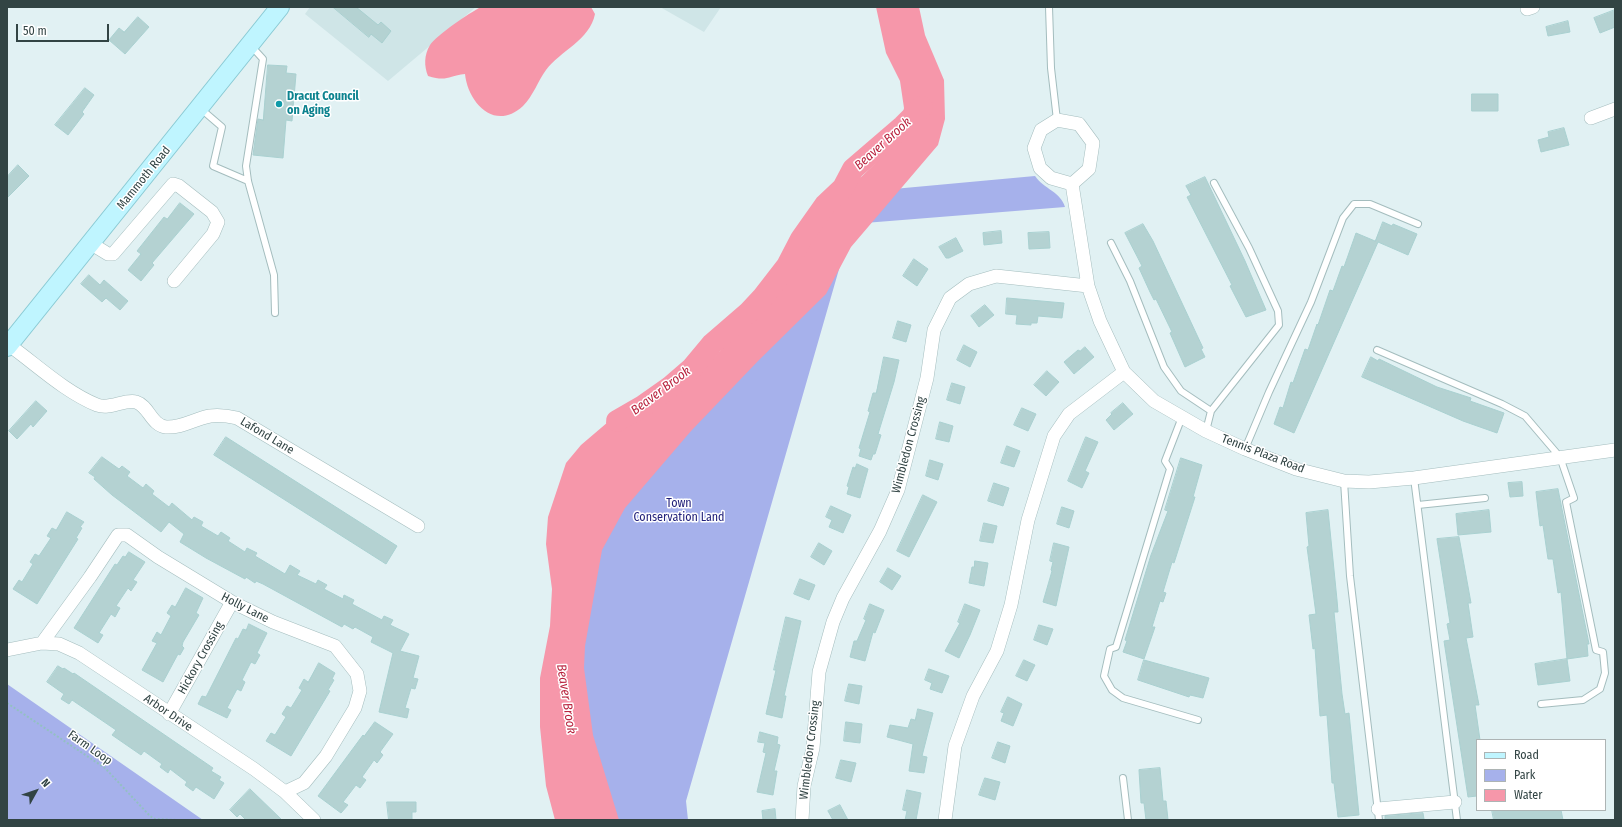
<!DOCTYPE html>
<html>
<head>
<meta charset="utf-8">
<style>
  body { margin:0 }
  #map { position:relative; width:1622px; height:827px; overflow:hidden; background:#e1f1f3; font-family:"Fira Sans Condensed",sans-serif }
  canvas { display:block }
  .frame { position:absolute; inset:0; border:8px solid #324444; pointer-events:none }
  .legend { position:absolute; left:1476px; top:739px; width:130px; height:72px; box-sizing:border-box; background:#fff; border:1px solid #adb4b4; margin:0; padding:5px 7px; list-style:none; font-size:12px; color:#324444 }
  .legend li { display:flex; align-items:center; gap:8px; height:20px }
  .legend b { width:20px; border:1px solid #adb4b4 }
  .north { position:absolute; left:16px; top:771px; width:40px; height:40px; -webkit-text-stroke:3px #fff; paint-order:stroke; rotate:50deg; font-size:11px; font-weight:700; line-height:16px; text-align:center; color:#324444 }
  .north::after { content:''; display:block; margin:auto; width:14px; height:18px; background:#324444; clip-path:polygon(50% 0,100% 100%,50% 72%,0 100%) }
  .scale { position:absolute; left:16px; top:24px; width:93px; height:18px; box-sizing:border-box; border:2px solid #324444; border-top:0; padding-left:5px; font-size:12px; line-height:14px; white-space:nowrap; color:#324444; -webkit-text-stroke:3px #fff; paint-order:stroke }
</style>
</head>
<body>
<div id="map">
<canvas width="1622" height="827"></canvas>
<div class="frame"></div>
<ul class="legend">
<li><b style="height:5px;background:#bff5ff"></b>Road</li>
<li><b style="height:11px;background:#a6b1eb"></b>Park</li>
<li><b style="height:11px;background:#f697aa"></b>Water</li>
</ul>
<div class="north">N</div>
<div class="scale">50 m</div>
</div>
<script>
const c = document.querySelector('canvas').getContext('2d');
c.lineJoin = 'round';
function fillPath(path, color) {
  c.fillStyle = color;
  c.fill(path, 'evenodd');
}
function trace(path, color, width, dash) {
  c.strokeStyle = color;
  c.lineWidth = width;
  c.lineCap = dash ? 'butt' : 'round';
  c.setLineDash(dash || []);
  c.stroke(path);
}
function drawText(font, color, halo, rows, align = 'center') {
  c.font = font + ' "Fira Sans Condensed",sans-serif';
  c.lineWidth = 3;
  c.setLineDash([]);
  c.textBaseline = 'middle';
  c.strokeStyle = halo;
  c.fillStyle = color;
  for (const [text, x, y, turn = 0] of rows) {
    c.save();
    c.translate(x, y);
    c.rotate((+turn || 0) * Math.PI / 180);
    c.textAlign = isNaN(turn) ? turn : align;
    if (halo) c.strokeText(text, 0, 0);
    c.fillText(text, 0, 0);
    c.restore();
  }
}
const residential = new Path2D(`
  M310,7H476L388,81L305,14Z
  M660,7H721L704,32Z`);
const green = new Path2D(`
  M1035,176C1044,189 1061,192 1065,207L852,224L686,801L688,820H612L570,639L598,471L728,363L850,193Z
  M7,684L203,820H7Z`);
const water = new Path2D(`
  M481,7H591L595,14C590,40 560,51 546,70C538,81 533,96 523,106C495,132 468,103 465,74C448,76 447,82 428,76C424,66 424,55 430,45C437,35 469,13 481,7Z
  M876,7H919L925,35L944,80L945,119L938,145L851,247L826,294L758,361L691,431L625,508L602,550L585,646L584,668L593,735L619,820H555L546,786L540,727V678L550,626L552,589L546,544L548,517L566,463L581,445L608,422L635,408L650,405L687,385L727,344L736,328L745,321L784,262L856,182L885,154L900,132L904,108L900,81L886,53Z`);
const river = new Path2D(`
  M617,421L643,406L670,387L692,368L712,344L749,312L763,297L787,266L801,239L825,205L843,188L853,169L903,126L922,107`);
const building = new Path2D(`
  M333,7H356L378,25L381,22L391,31L382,43L371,34L369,37Z
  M1615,10V27L1600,33L1594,18Z
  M138,17L149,27L125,54L109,40L119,28L124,32Z
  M1568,21L1570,32L1548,36L1546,27Z
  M268,65L287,66L286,73L296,74L292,121L286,120L283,158L253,155L258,119L263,120Z
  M85,88L94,95L82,112L84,114L68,135L55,125Z
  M1472,94H1498V111H1472Z
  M1564,128L1569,145L1541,152L1538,140L1549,137L1548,132Z
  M18,165L29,176L7,198V177Z
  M1205,177L1245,261L1266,310L1246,317L1230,286L1232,285L1187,197L1191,195L1186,186Z
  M180,203L194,214L152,263L154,265L141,281L128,270L141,254L137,251L164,217L167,219Z
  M1383,222L1392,226L1393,224L1417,234L1408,255L1378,242L1294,433L1274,424L1280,407L1283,408L1291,382L1293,383L1305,349L1308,350L1317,324L1318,325L1330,290L1333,291L1342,266L1344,267L1356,233L1375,241Z
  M1143,224L1153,241L1203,348L1201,349L1205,357L1185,367L1170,333L1172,332L1156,299L1154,300L1150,292L1139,268L1142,266L1125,233Z
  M1001,231L1002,243L984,245L983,233Z
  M1049,232L1050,248L1029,249L1028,233Z
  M956,238L963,251L949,258H946L939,247Z
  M914,259L928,269L917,286L903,276Z
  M89,275L100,285L104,280L128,301L120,310L106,298L102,302L81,284Z
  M1007,298L1064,303L1062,318L1038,316L1037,323H1031V325L1016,324L1017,315L1006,314Z
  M985,305L994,315L979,327L971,316Z
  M898,321L911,325L906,342L893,338Z
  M964,345L977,352L970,367L957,360Z
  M1085,347L1094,357L1074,374L1064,362L1078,350L1080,351Z
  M884,357L899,360L894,382L878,434L881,435L875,454H873L871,460L859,456L861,449L859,448L870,412L868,411L873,393H876Z
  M1371,357L1378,361L1379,359L1437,387L1471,398L1470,401L1504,413L1497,433L1463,421L1362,377Z
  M1047,371L1059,382L1046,396L1034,385Z
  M952,383L965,387L960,404L947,400Z
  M36,401L47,411L33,427L31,424L17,439L9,431Z
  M1123,403L1133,414L1114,430L1106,420L1112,414L1111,413Z
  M1022,408L1036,414L1028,431L1014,425Z
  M940,422L953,426L949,442L936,439Z
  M226,437L397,546L386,564L214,455Z
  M1086,437L1098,442L1085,471L1089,473L1082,488L1068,481Z
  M1007,446L1020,451L1014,467L1001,463Z
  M102,457L119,469L122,466L130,472L127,476L143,488L146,484L154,491L152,494L169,507L172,503L192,520L194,517L203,522L201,526L218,536L221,532L230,538L228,541L245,552L247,548L257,553L255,556L285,574L290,565L300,571L297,575L316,584L318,580L327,585L324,589L343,599L344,595L354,600L352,604L382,620L384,616L393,620L390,625L409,634L400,651L419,656L413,678L418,679L415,689L411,688L405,708L409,709L407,718L379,712L393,653L371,642L373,637L355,627L353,629L344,624L342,627L263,584L256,581L255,583L246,577L245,579L206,558L180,542L184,534L169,522L161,532L112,495L94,479L95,477L89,473Z
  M1181,458L1202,465L1193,497H1195L1174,563L1172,562L1163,592L1166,593L1163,602L1160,601L1152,627H1155L1144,659L1123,652L1127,641L1125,640L1151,555L1168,511L1165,510Z
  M930,460L943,464L938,480L926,476Z
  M857,464L868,469L860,498L847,494L849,487L847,486L853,467L855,468Z
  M1522,482L1523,496L1510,497L1508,483Z
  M994,483L1009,488L1003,506L988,501Z
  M1558,489L1589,644H1587L1588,656L1567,659L1561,592L1558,593L1553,559H1548L1543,525L1540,526L1536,492Z
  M923,495L937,502L909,557L897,551Z
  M831,506L851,515L843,533L829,527L832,520L826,517Z
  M1062,507L1074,511L1069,528L1057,524Z
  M1328,510L1337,600L1338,612H1334L1342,694L1345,714L1349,713L1359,815L1338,817L1334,783H1332L1327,715L1320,716L1315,648L1313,649L1309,615L1316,614L1307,547L1309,546L1306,513Z
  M1489,510L1491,532L1458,535L1456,514Z
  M67,512L84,522L80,527L82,528L76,538L78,539L37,604L13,589L19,580L22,582L33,564L30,562L35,554L39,556L51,538L47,536L52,528L56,530Z
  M984,523L997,526L993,543L980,541Z
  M1459,537L1471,603H1468L1473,637L1466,638L1479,705H1475L1480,740H1477V796L1468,797L1444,641L1450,640L1447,624L1450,623L1437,539Z
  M819,543L832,551L824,565L811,557Z
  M1054,543L1069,547L1056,606L1043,602L1052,571L1051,570L1053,562L1050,561Z
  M129,552L145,562L133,580L137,582L131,591L128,588L116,606L120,608L115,617L111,614L99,633L103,635L98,643L74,628L115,564L117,565L123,556L125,557Z
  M975,561L988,563L984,586L969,583L972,567H974Z
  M888,568L901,576L892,590L880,582Z
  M800,579L815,585L809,600L794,594Z
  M186,588L203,598L196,613L199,615L183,642L182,646L184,648L180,655L178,654L163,682L142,670L157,643L152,641L157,632L161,635L171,616L167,613L172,605L175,607Z
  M870,604L884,610L875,633L873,632L865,661L850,657L854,641H857L866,620L864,619Z
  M965,604L980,610L970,635L959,658L945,651L960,623L958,622Z
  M786,617L801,621L784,696H786L782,718L766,714L776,670H774Z
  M249,624L267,633L257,653L260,655L255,664L251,662L242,680L245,682L241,691L237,689L227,708L231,710L227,718L198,704L202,696L206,697L236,638L238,639L243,629L246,630Z
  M1039,625L1053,629L1047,645L1034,640Z
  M1567,659L1570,681L1538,685L1535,664Z
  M1024,660L1035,665L1027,681L1016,676Z
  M1144,660L1209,678L1203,698L1190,695L1189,697L1138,680Z
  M319,663L335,673L332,679L334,680L328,690L330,691L291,756L266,741L271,733L275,735L286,717L282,714L287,706L291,708L302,690L299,688L304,679L308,682Z
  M58,666L63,669L64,668L73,674L74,673L213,768L211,771L221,777L219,780L224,783L214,799L196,787L193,791L185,785L187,782L170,769L168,773L160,767L162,764L144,751L141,755L112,735L116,730L72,700L69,704L61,699L64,694L47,682Z
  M929,669L949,676L942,693L930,689L932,683L925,680Z
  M849,684L862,686L859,704L845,701Z
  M1008,697L1022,704L1013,726L1001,721L1004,713L1001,712Z
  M918,709L933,713L922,756L927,757L924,773L909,771L913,744L887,737L890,725L908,728L911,719L915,720Z
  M375,722L393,734L380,752L383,755L377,763L374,760L362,777L366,780L360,788L356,785L343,802L348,805L341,813L318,796L363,735L364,736Z
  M846,722L862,724L860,743L844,741Z
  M760,732L778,737L777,744L780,745L774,771H777L773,795L757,792L766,753L763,752L765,743L758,742Z
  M998,742L1010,746L1005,763L992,758Z
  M841,760L856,763L851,782L836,778Z
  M1160,768L1163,801H1166L1168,820H1146L1144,803H1141L1139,770Z
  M985,778L1000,782L995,800L979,795Z
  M250,789L282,820H246L240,814L237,817L230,810Z
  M907,790L921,793L916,820H905L907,811L903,810Z
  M387,802H416V812H412V820H389Z
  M840,805L848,820H833L828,811Z
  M775,809L776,820H763L762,811Z
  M1492,810H1561L1563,820H1494Z
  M1423,813L1424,819L1385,820V816Z`);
const path = new Path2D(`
  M7,703L105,768L150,816L155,819L178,820`);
const lane = new Path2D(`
  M1049,7L1051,68L1057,120
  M252,47L263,59L246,166L248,181L274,275L275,313
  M201,109L222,127L213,166L248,181
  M1111,243L1130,281L1164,367L1181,391L1211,411L1206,431
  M1377,350L1502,404L1525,416L1560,457L1574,498L1566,502L1596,650L1603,652L1605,673L1600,689L1583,700L1541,704
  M1211,411L1279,325L1278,311L1249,248L1214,183
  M1182,417L1165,461L1170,469L1116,647L1110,649L1104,676L1112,690L1123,698L1198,720
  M1245,449L1269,392L1311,302L1343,218L1354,204H1370L1418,224
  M1414,478L1457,820
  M1344,481L1350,576L1379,820
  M1418,505L1485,498
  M1123,778L1128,820`);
const street = new Path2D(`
  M1527,9L1533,7
  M1591,118L1615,109
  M1057,120L1079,124L1093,143L1089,169L1072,184L1051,178L1040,168L1034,148L1041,130Z
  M1072,184L1088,286L1100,321L1124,372L1154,401L1206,431L1245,449L1296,469L1344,481L1369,482L1414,478L1615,450
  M90,243L108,254H113L173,184L179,186L212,212L218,222L213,234L174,281
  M9,345C37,365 65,392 97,405C110,410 124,399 136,402C149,406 151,425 166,427C182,428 194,419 210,416C219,415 228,416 237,418L418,526
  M42,643L90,577L118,535H127L158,557L232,602L273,622L335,646L357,674L360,691L355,708L326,756L304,783L285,792
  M7,650L42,643L59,644L79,653L254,769L285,792L314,820
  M169,714L232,602
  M1378,809L1455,802
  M802,820L804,786L813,748L819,672L833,622L843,598L880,531L898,490L927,378L934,330L950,298L969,284L996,276L1088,286
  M945,820L955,746L973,696L997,651L1011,605L1028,520L1054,436L1069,414L1124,372`);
const secondary = new Path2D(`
  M7,347L280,7`);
const markers = [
  [279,104,4,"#0f9aa8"]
];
const cultureNames = [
  ["Dracut Council",287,97],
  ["on Aging",287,111]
];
const streetNames = [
  ["Mammoth Road",144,178,-51],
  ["Lafond Lane",267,436,31],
  ["Wimbledon Crossing",909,445,-75],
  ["Tennis Plaza Road",1263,454,21],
  ["Holly Lane",245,608,27],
  ["Hickory Crossing",201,658,-61],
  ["Arbor Drive",168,713,34],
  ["Farm Loop",90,748,35],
  ["Wimbledon Crossing",810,750,-83]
];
const parkNames = [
  ["Town",679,504],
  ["Conservation Land",679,518]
];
const waterNames = [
  ["Beaver Brook",883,144,-42],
  ["Beaver Brook",661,391,-37],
  ["Beaver Brook",566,699,81]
];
fillPath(residential, '#cfe5e7');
fillPath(green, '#a6b1eb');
fillPath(water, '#f697aa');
trace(river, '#f697aa', 22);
fillPath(building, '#b4d2d2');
trace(building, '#a9d0d0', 1);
trace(lane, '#a4bdbe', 8);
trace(street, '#a4bdbe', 14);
trace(secondary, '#8acad4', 20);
trace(path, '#93c0c2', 2, [2, 2]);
trace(lane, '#fff', 6);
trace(street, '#fff', 13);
trace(secondary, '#bff5ff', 18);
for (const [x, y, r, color] of markers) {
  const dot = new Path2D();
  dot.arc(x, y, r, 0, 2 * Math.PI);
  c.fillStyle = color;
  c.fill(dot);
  trace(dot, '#fff', 1.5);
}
drawText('bold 12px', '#0d838f', '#fff', cultureNames, 'left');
drawText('12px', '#324444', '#fff', streetNames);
drawText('12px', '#22217a', '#fff', parkNames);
drawText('italic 13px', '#b8233e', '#fff', waterNames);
</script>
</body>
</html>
